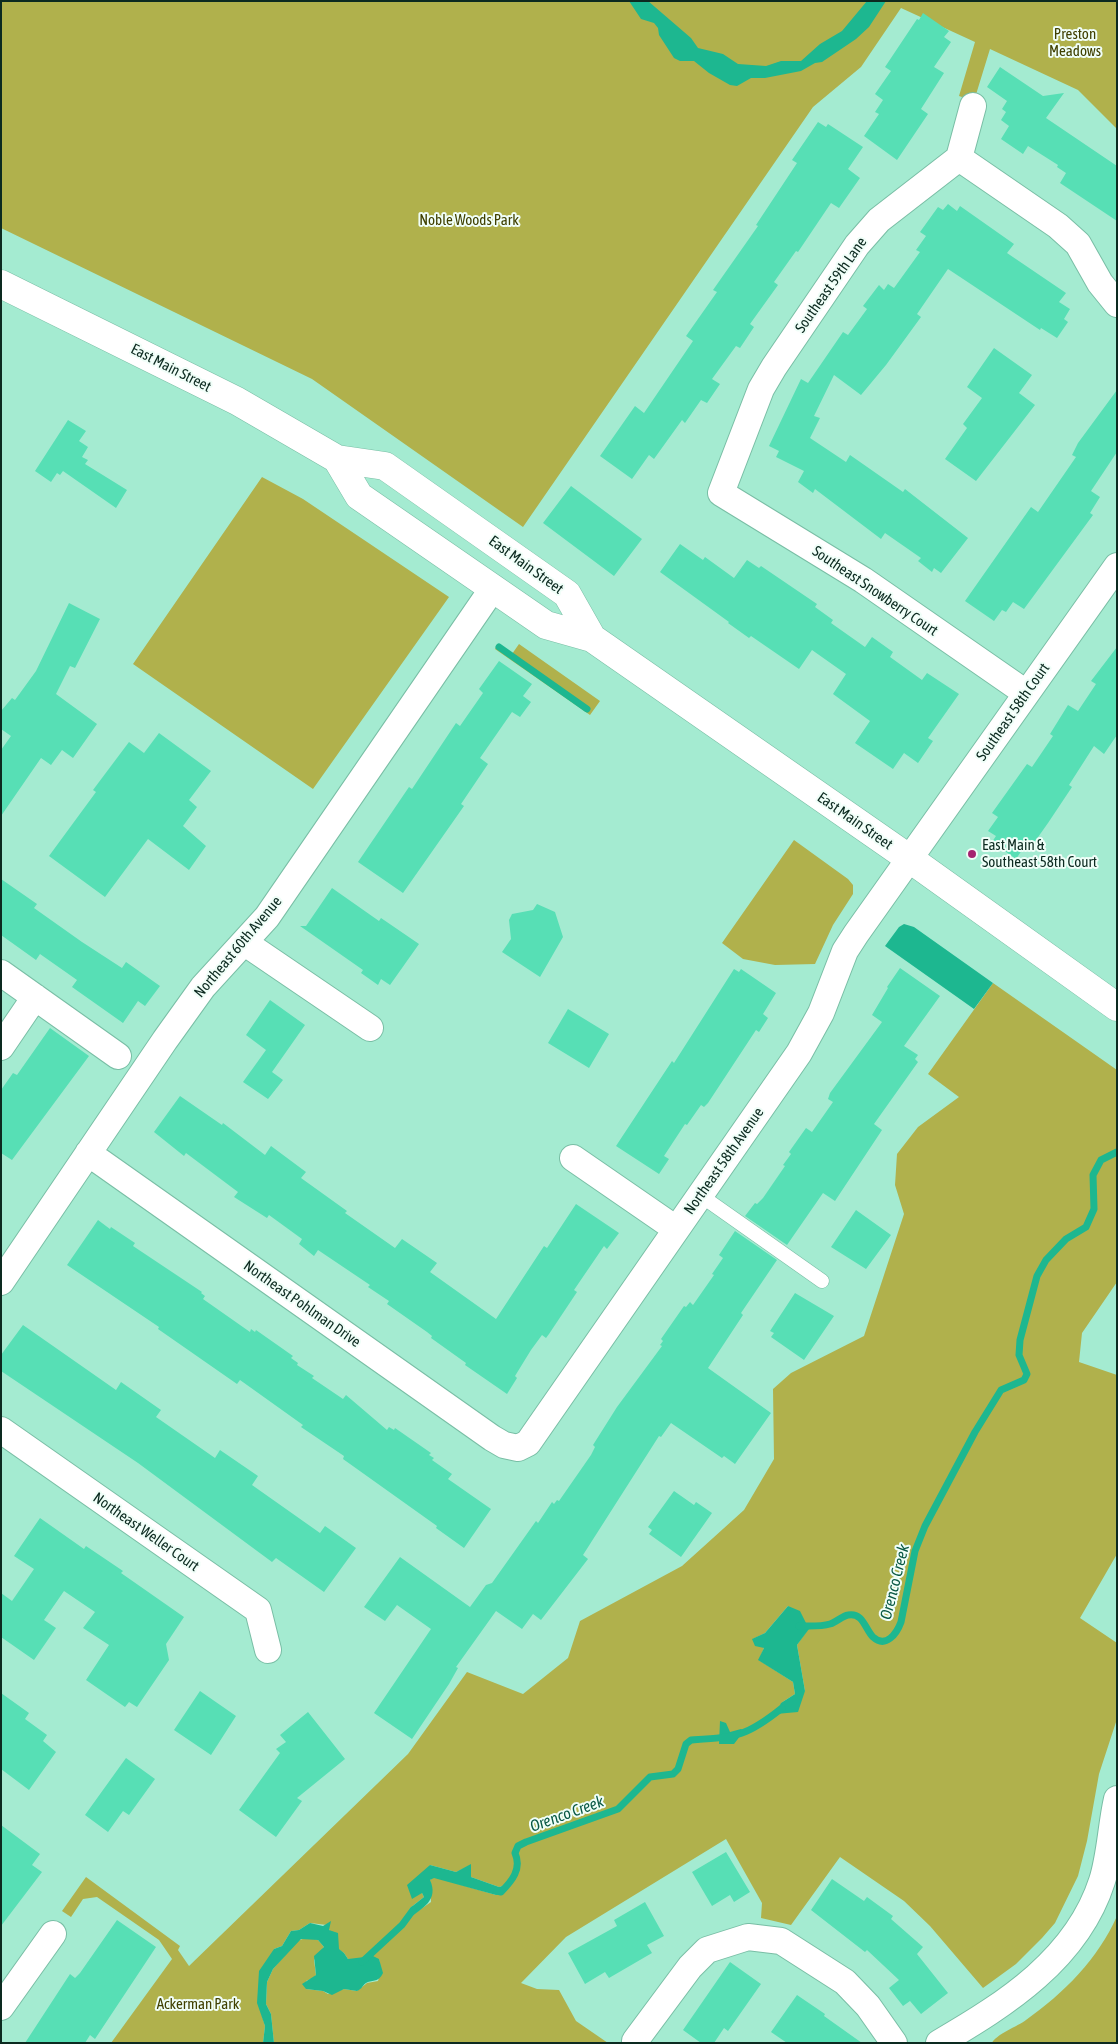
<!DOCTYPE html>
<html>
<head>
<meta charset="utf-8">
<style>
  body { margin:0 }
  #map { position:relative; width:1118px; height:2044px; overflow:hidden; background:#a4ebd1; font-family:"Asap Condensed",sans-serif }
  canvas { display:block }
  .frame { position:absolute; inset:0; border:2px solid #0c2a20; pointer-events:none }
</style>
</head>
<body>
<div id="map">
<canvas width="1118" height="2044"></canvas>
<div class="frame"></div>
</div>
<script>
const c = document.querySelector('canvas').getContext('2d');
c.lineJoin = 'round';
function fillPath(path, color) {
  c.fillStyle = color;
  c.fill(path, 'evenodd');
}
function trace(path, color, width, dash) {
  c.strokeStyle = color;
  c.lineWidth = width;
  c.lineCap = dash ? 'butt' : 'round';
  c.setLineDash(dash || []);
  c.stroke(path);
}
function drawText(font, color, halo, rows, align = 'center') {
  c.font = font + ' "Asap Condensed",sans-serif';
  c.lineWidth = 4;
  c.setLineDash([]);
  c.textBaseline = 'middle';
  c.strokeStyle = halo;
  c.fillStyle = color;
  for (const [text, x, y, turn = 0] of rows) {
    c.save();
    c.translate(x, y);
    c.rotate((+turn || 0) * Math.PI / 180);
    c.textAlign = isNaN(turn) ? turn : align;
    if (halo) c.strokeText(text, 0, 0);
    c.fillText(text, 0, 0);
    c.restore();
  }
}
const green = new Path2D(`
  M1,1H1117V129L1078,90L990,49L974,101L959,96L975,42L901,8L861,67L813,107L523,527L312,379L1,228Z
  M262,477L303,499L449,597L313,789L133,664Z
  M498,644L512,654L519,644L600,701L590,715L495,649Z
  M794,840L848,879L853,885V894L833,925L815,964L775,965L743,959L722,943Z
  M993,983L1117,1070V1282L1082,1333L1079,1362L1117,1375V1554L1080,1618L1117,1643V1719L1099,1774L1087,1841L1078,1876L1055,1923L1042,1938L1016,1964L983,1988L930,1926L904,1901L840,1857L791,1925L761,1918L762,1903L726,1839L566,1937L521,1983L537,1989L559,1990L576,2021L608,2043H274L271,2014L266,2004L267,1982L273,1969L297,1941L308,1937L318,1940L324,1947L314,1960L316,1975L313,1978L306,1981V1989L323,1991L328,1994L344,1989L357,1991L367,1983L378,1981L381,1971L379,1959H348L344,1953L338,1949L327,1925L310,1923L299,1930L291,1931L282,1946L274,1949L260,2009L265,2026L263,2043H111L172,1959L159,1940L97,1897L83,1899L71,1917L62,1911L86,1877L180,1946L178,1950L189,1966L408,1754L467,1672L523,1694L568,1658L580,1621L682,1566L744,1510L774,1459L773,1389L791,1373L864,1336L904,1214L895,1185L897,1154L918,1127L959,1097L928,1074ZM788,1606L808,1629L797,1645L805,1691L781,1703L795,1694L793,1682L759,1660L764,1648L753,1639L765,1633ZM430,1865L456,1872L471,1865V1877L499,1887L503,1886L496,1895L434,1877L430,1880L431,1902L408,1918L410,1908L424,1897L422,1893Z
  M1117,1916V2043H992C995,2035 1018,2026 1026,2020C1064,1993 1098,1959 1117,1916Z`);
const water = new Path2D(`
  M629,1H648L691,38L698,48L723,54L738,64L766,66L781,61H801L820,44L842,31L867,1H886L869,27L856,39L822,62L815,63L801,71L765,78H751L737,86L730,85L709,73L694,61H680L674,58L659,35L658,28L654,23L641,19Z
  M904,924L914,927L993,983L974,1009L885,946L899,927Z
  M788,1606L800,1611L809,1629L797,1645L805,1691L798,1712L776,1714L781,1703L795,1694L793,1682L758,1660L764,1648L755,1646L752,1639L765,1633Z
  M720,1721L726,1723L730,1732L741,1729L744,1731L734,1744H719Z
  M471,1864V1877L499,1887L503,1886V1893L496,1895L434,1878L430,1880C439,1900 423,1908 408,1919L410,1908L424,1897L422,1893L412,1899L407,1885L430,1865L456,1872Z
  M331,1921L329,1930L338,1933L339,1949L344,1953L348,1959L373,1956L379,1959L383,1973C378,1983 374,1979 366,1983C362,1986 362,1989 357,1991L344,1989L332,1995L323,1991L306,1989L302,1984L316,1975L314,1956L324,1947L318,1940L301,1939L273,1969L267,1982L266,2004L271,2014L274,2043H263L265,2026L257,2003L259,1971L274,1949L282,1946L291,1931L299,1930L310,1923L323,1926Z`);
const stream = new Path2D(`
  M499,647L587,709
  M799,1626C809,1626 820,1627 830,1624C837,1622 842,1616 848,1615C863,1612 865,1629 873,1637C886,1649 897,1633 901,1622L915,1551L925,1526L975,1432L1001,1390L1024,1380L1027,1374L1019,1355L1020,1340L1037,1276L1046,1260L1066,1239L1086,1227L1094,1209L1093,1175L1101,1160L1117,1152
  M497,1891L501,1892C512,1881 522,1869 515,1853L518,1846L526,1842L618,1809L650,1777L673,1774L678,1769L686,1744L691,1740C736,1737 746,1737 782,1708
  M362,1962L402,1925L413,1910`);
const building = new Path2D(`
  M923,13L949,31L944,37L951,42L934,67L944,73L921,109L928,114L897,160L864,136L879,114L875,112L883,100L875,94L891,71L885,67L917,19L919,20Z
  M1000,67L1043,96L1064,93L1046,118L1117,166V221L1060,183L1066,173L1057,167L1058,165L1028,146L1023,154L1001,139L1009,126L1001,120L1006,112L1002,109L1007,101L987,87Z
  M818,122L826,127L828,124L863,147L848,169L860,178L839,208L831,203L798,252L796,251L774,282L778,285L750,324L754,327L740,348L736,346L712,379L720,384L707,403L701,400L685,423L682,420L654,459L649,455L632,479L600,456L635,406L644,413L693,341L686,336L717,292L713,290L758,226L756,225L797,163L792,160Z
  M948,204L957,211L960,206L1014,244L1007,253L1066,293L1059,302L1070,309L1064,319L1068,322L1057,338L1041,328L1040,330L948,269L917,314L921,317L886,365L861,395L834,375L814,416L820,418L810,438L846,462L850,455L903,492L905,489L968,538L941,573L934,568L932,572L918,561L921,558L885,533L881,539L815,489L813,493L798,482L804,471L776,457L779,451L769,446L801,379L808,383L843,332L848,335L867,309L863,306L879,285L884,290L888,284L894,288L920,252L916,250L926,236L920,232L938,207L943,210Z
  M994,348L1032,375L1019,393L1035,405L976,481L945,459L967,428L963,424L982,398L967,387Z
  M1117,390V452L1091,491L1100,497L1090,513L1093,515L1024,609L1013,602L1006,612L1002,610L994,621L965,601L1031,507L1038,512L1076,457L1072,455L1078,443Z
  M68,420L86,431L79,441L88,447L82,457L88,460L85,464L127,490L116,508L63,471L60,475L57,473L51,482L35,471Z
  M571,486L642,539L614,576L543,523Z
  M680,544L703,560L705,557L734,578L747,560L759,568L761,566L817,604L815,607L833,620L831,623L865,647L872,637L893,652L890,657L922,680L927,673L959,694L928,738L933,741L918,763L904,753L893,769L855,743L870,721L833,694L846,674L812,650L799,669L751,636L749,638L728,623L729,622L660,572Z
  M69,603L100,619L75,668L70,666L56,694L97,724L73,758L62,750L51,765L41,758L1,816V750L11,736L1,729V711L12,698L15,700L36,671Z
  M1117,647V735L1104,754L1094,746L1069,785L1072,787L1048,823L1031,847L1026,844L1016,859L992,842L996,836L988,831L998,817L992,813L1027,764L1032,767L1053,736L1050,734L1068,705L1078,711L1096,684L1091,681Z
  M499,661L532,684L523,696L531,702L520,717L512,712L480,758L488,764L461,804L464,806L403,893L358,862L409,787L412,789L456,723L460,726L483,693L479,689Z
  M159,733L211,771L189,800L197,807L183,826L206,846L189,870L148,839L105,897L49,856L96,792L93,790L129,742L144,753Z
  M1,879L37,904L34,908L82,942L122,968L126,962L160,986L145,1006L138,1001L123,1023L72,987L77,980L40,954L36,960L1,935Z
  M332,888L379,921L381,918L419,944L390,985L381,979L378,985L361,973L363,970L300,926H306Z
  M537,904L555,912L563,937L540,977L502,952L511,939L509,920L512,914L533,910Z
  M900,968L940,996L904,1046L918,1055L915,1059L918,1062L874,1124L882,1130L835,1201L823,1193L787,1245L745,1216L755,1203L757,1204L763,1198L785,1166L783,1165L791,1154L789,1152L806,1128L812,1132L833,1102L828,1099L830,1093L882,1022L872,1015L888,988L887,987Z
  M734,969L739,972L741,969L776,993L763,1014L768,1018L759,1032L756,1030L708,1103L704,1107L701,1105L687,1125L685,1124L664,1156L669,1159L659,1174L616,1146L672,1061L674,1063Z
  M270,1000L305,1025L272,1072L283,1080L268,1099L243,1082L266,1050L246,1035Z
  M568,1009L609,1034L589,1068L548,1043Z
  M50,1028L89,1056L12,1160L1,1153V1090L13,1073L17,1075Z
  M180,1096L222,1125L223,1123L265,1155L271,1146L306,1172L301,1178L347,1211L345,1213L395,1248L402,1239L437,1263L430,1272L496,1319L544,1246L547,1248L576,1204L619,1233L607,1249L604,1246L574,1290L577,1292L549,1334L546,1338L542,1335L531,1350L515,1376L517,1378L507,1394L465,1365L466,1363L431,1338L432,1336L427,1332L387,1304L389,1301L368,1287L370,1285L318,1250L314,1256L299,1244L302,1239L269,1215L267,1218L234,1197L238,1192L186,1153L184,1156L154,1132Z
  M856,1210L891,1235L866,1269L831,1247Z
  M98,1220L110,1229L111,1227L135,1243L133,1246L202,1292L201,1293L205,1296L203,1299L250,1332L251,1329L255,1332L256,1330L293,1356L291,1358L298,1363L297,1365L314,1376L312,1378L343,1399L346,1395L387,1430L389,1427L394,1430L395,1428L431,1453L429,1455L434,1458L432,1460L452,1474L448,1479L491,1509L464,1548L436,1528L437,1526L343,1459L344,1456L301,1427L303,1425L240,1380L237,1384L158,1329L159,1327L67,1265Z
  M735,1231L777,1260L741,1313L743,1315L708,1368L771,1413L735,1464L724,1456L722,1458L671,1423L661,1437L659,1436L583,1555L588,1559L541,1620L533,1614L522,1629L496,1611L456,1667L458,1668L449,1684L412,1739L374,1713L431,1629L397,1605L385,1621L364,1607L400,1557L470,1607L486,1585L492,1583L536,1521L538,1523L552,1502L554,1504L557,1500L559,1501L591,1455L595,1447L593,1445L617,1407L662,1346L660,1345L663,1341L661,1339L684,1306L686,1307L690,1302L693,1305L714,1275L712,1274L723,1258L719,1255Z
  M795,1293L834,1316L804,1360L771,1337L774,1333L770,1331Z
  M23,1325L116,1390L121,1382L161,1410L156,1417L215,1458L220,1450L258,1476L252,1485L320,1533L325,1526L356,1548L324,1592L276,1558L272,1562L138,1463L1,1371V1355Z
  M674,1491L694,1505L696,1502L712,1513L681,1557L649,1534L652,1530L648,1527Z
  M40,1518L84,1549L86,1546L123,1571L121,1573L184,1617L166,1644L169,1660L137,1707L129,1702L125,1707L86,1680L109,1645L83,1628L95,1612L64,1591L44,1620L56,1628L34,1660L1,1637V1593L12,1601L34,1569L14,1556Z
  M200,1691L236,1716L211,1755L174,1730Z
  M1,1693L29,1713L25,1719L47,1735L43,1741L56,1752L29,1790L1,1769Z
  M308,1712L345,1759L297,1798L302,1801L276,1837L239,1810L280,1753L276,1749L286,1742L280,1735Z
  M126,1758L155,1779L129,1815L123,1811L108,1832L85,1815Z
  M1,1825L40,1854L32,1865L42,1872L1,1926Z
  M726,1852L750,1892L734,1902L730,1895L712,1906L692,1872Z
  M832,1879L864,1901L867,1897L893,1916L891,1919L923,1947L917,1954L948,1993L921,2014L910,2001L903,2006L889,1988L899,1980L867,1950L865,1952L811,1910Z
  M645,1902L664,1936L647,1945L652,1953L609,1978L605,1972L585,1984L568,1953L617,1926L614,1920Z
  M117,1920L156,1947L95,2039L90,2035L85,2043H25L70,1974L75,1978L80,1973Z
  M730,1962L761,1984L728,2031L724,2028L714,2043H701L683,2030Z
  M797,1995L825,2014L824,2016L862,2043H787L771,2032Z`);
const service = new Path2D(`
  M700,1195L822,1281`);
const minor = new Path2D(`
  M973,106L959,158L879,220L857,245L774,367L761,389L721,493L863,580L1026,693
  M959,158L1058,226L1078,244L1100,283L1117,304
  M245,943L370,1028
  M1,973L118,1056
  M1,1047L35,997
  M88,1153L492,1438L504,1445L518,1448L528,1443L799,1053L821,1013L845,951L856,934L1117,566
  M573,1158L676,1229
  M1,1282L165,1040L203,987L267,917L493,588
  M1,1430L258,1610L268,1650
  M1,2007L53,1934
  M635,2041L690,1967L707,1950L748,1937L781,1941L845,1982L868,2006L894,2043
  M939,2043C1006,2004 1077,1959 1102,1881C1110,1857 1111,1825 1117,1799`);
const secondary = new Path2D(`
  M1,284L237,401L337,459L385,466L567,594L592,638
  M337,459L359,496L546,625L592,638L910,859L1117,1007`);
const markers = [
  [972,854,5,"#a52370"]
];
const parkNames = [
  ["Preston",1075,34],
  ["Meadows",1075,51],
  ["Noble Woods Park",469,220],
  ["Ackerman Park",198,2004]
];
const streetNames = [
  ["Southeast 59th Lane",831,285,-55],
  ["East Main Street",171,368,27],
  ["East Main Street",526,565,36],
  ["Southeast Snowberry Court",875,591,34],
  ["Southeast 58th Court",1013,712,-55],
  ["East Main Street",855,821,35],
  ["Northeast 60th Avenue",238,947,-50],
  ["Northeast 58th Avenue",724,1161,-55],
  ["Northeast Pohlman Drive",302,1304,35],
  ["Northeast Weller Court",146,1532,35]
];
const poiNames = [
  ["East Main &",982,845],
  ["Southeast 58th Court",982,862]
];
const waterNames = [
  ["Orenco Creek",895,1582,-76],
  ["Orenco Creek",567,1814,-20]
];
fillPath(green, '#b0b14c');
fillPath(water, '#1db790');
trace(stream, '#1db790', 7);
fillPath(building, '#57dfb5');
trace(service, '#79bea5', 15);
trace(minor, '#79bea5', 28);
trace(secondary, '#79bea5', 29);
trace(service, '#fff', 14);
trace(minor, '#fff', 26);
trace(secondary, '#fff', 28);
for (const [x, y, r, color] of markers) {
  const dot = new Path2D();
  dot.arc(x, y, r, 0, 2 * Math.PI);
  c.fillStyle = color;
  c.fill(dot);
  trace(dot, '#f0fef8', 2);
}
drawText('15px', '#404000', '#f0fef8', parkNames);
drawText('15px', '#0c2a20', '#f0fef8', streetNames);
drawText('15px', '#0c2a20', '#f0fef8', poiNames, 'left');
drawText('italic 16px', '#0a5944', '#f0fef8', waterNames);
</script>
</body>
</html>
